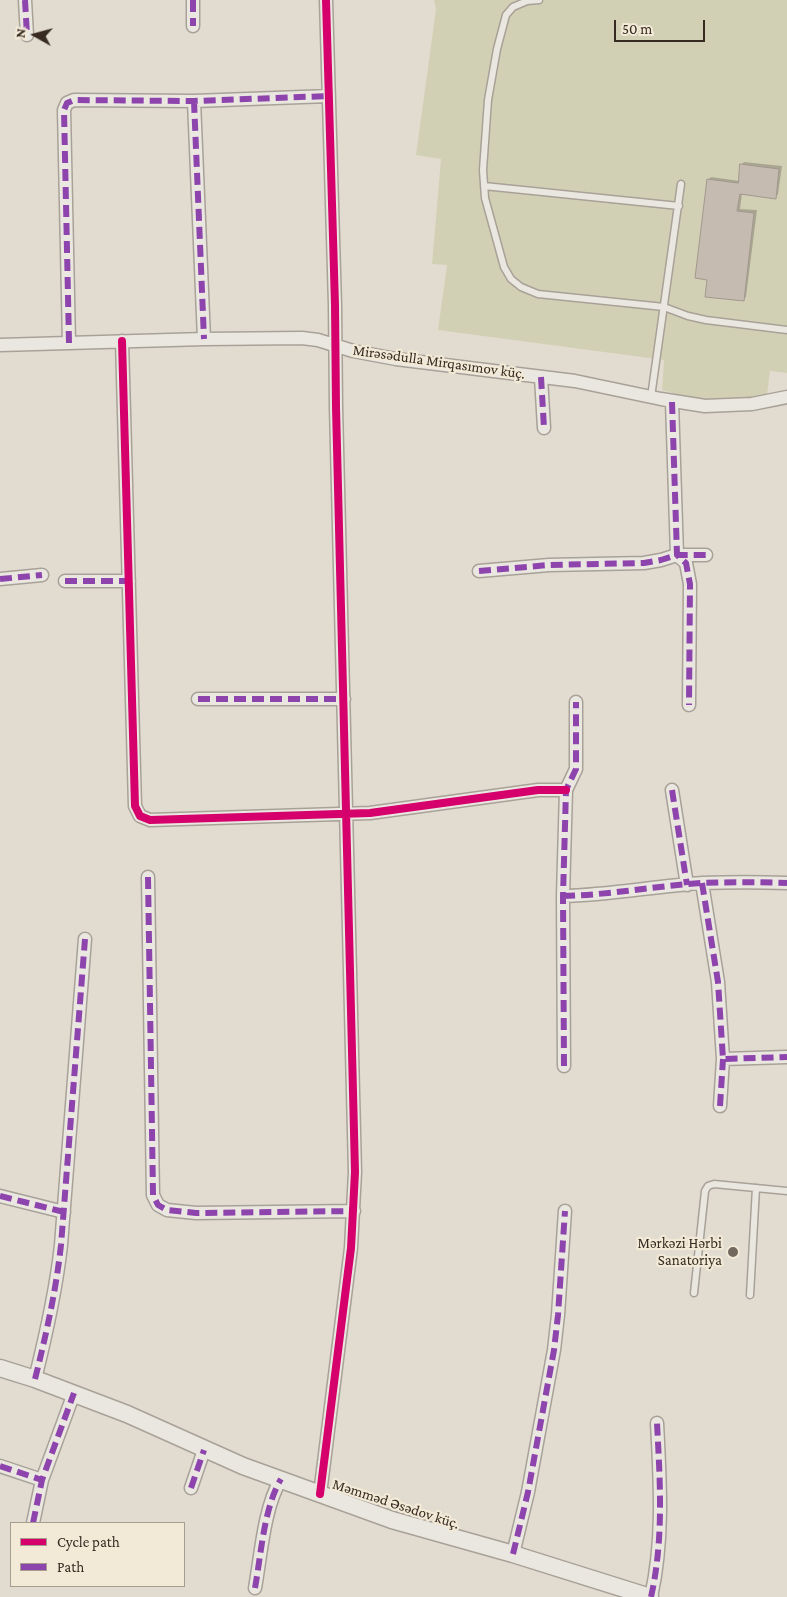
<!DOCTYPE html>
<html>
<head>
<meta charset="utf-8">
<style>
  body { margin:0 }
  #map { position:relative; width:787px; height:1597px; overflow:hidden; background:#e2dcd0; font-family:"Crimson Pro",serif }
  canvas { display:block }
  .legend { position:absolute; left:10px; top:1522px; width:175px; height:65px; box-sizing:border-box; background:#f2e9d7; border:1px solid #a79d8e; margin:0; padding:6px 9px; list-style:none; font-size:15px; color:#362a21 }
  .legend li { display:flex; align-items:center; gap:10px; height:25px }
  .legend b { width:25px; border:1px solid #a79d8e }
  .north { position:absolute; left:10px; top:10px; width:50px; height:50px; -webkit-text-stroke:4px #f2e9d7; paint-order:stroke; rotate:277deg; font-size:14px; font-weight:700; line-height:20px; text-align:center; color:#362a21 }
  .north::after { content:''; display:block; margin:auto; width:18px; height:22px; background:#362a21; clip-path:polygon(50% 0,100% 100%,50% 72%,0 100%) }
  .scale { position:absolute; left:614px; top:20px; width:91px; height:22px; box-sizing:border-box; border:2px solid #362a21; border-top:0; padding-left:6px; font-size:15px; line-height:18px; white-space:nowrap; color:#362a21; -webkit-text-stroke:4px #f2e9d7; paint-order:stroke }
</style>
</head>
<body>
<div id="map">
<canvas width="787" height="1597"></canvas>
<ul class="legend">
<li><b style="height:6px;background:#d6006c"></b>Cycle path</li>
<li><b style="height:6px;background:#8e44ad"></b>Path</li>
</ul>
<div class="north">N</div>
<div class="scale">50 m</div>
</div>
<script>
const c = document.querySelector('canvas').getContext('2d');
c.lineJoin = 'round';
function fillPath(path, color) {
  c.fillStyle = color;
  c.fill(path, 'evenodd');
}
function trace(path, color, width, dash) {
  c.strokeStyle = color;
  c.lineWidth = width;
  c.lineCap = dash ? 'butt' : 'round';
  c.setLineDash(dash || []);
  c.stroke(path);
}
function drawText(font, color, halo, rows, align = 'center') {
  c.font = font + ' "Crimson Pro",serif';
  c.lineWidth = 4.5;
  c.setLineDash([]);
  c.textBaseline = 'middle';
  c.strokeStyle = halo;
  c.fillStyle = color;
  for (const [text, x, y, turn = 0] of rows) {
    c.save();
    c.translate(x, y);
    c.rotate((+turn || 0) * Math.PI / 180);
    c.textAlign = isNaN(turn) ? turn : align;
    if (halo) c.strokeText(text, 0, 0);
    c.fillText(text, 0, 0);
    c.restore();
  }
}
const green = new Path2D(`
  M434,0H787V373L770,371L767,395C734,407 695,400 662,390L664,360L438,330L447,265L432,264L441,159L416,155L436,9Z`);
const shadow = new Path2D(`
  M744,162L782,166L778,194L776,197L742,193L740,209L757,210L746,297L743,300L708,279V180L711,177L740,181L741,165Z`);
const building = new Path2D(`
  M740,164L779,169L776,199L740,194L737,211L754,213L744,301L705,297L707,280L695,278L707,179L738,183Z`);
const service = new Path2D(`
  M539,0L527,1L513,7L506,15L497,49L488,100L483,170L485,198L504,267L511,279L521,287L538,294L664,307L688,316L706,320L787,330
  M484,186L679,206
  M651,397L681,184
  M694,1293L705,1191L708,1186L714,1184L787,1191
  M750,1295L756,1188`);
const minor = new Path2D(`
  M25,0L27,35
  M193,0V26
  M194,101L204,339
  M122,341L135,806L140,816L150,820L370,813L538,790H566
  M69,343L64,110L67,103L74,100L194,101L329,96
  M0,345L204,339L302,338L318,340L353,351L396,359L575,381L661,399L705,406L752,404L787,397
  M541,377L544,428
  M672,402L677,555L686,563L690,584L689,705
  M479,571L549,565L644,563L661,560L677,555H706
  M0,579L42,575
  M65,581H129
  M198,699H344
  M672,790L687,885
  M148,877L153,1195L158,1205L167,1210L196,1213L354,1211
  M702,883L718,982L723,1059L787,1057
  M563,896C610,895 655,886 702,883C730,882 759,882 787,883
  M564,1066L563,896L566,790L576,769V702
  M720,1106L723,1059
  M0,1196L64,1212
  M35,1379C46,1335 56,1291 61,1245L85,939
  M0,1466L42,1480
  M191,1488L204,1450
  M320,1494L351,1248L355,1172L336,407L335,305L326,0
  M33,1523L42,1480L74,1393
  M513,1554L528,1492L554,1350L558,1315L565,1211
  M255,1588C261,1555 264,1507 281,1479
  M651,1597C664,1539 660,1481 657,1423`);
const tertiary = new Path2D(`
  M0,1368L35,1379L127,1414L243,1466L392,1520L513,1554L650,1597`);
const quiet = new Path2D(`
  M25,0L27,35
  M193,0V26
  M194,101L204,339
  M69,343L64,110L67,103L74,100L194,101L329,96
  M541,377L544,428
  M672,402L677,555L686,563L690,584L689,705
  M479,571L549,565L644,563L661,560L677,555H706
  M0,579L42,575
  M65,581H129
  M198,699H344
  M672,790L687,885
  M148,877L153,1195L158,1205L167,1210L196,1213L354,1211
  M702,883L718,982L723,1059L787,1057
  M563,896C610,895 655,886 702,883C730,882 759,882 787,883
  M564,1066L563,896L566,790L576,769V702
  M720,1106L723,1059
  M0,1196L64,1212
  M35,1379C46,1335 56,1291 61,1245L85,939
  M0,1466L42,1480
  M191,1488L204,1450
  M33,1523L42,1480L74,1393
  M513,1554L528,1492L554,1350L558,1315L565,1211
  M255,1588C261,1555 264,1507 281,1479
  M651,1597C664,1539 660,1481 657,1423`);
const cycleway = new Path2D(`
  M122,341L135,806L140,816L150,820L370,813L538,790H566
  M320,1494L351,1248L355,1172L336,407L335,305L326,0`);
const markers = [
  [733,1252,6,"#72685e"]
];
const streetNames = [
  ["Mirəsədulla Mirqasımov küç.",439,362,8],
  ["Məmməd Əsədov küç.",396,1504,18]
];
const poiNames = [
  ["Mərkəzi Hərbi",722,1243],
  ["Sanatoriya",722,1260]
];
fillPath(green, '#d2d0b4');
fillPath(shadow, '#0003');
fillPath(building, '#c6bbb1');
trace(building, '#a2988f', 1);
trace(service, '#a8a198', 9);
trace(minor, '#a8a198', 15);
trace(tertiary, '#a8a198', 19);
trace(service, '#eae7e0', 6);
trace(minor, '#eae7e0', 12);
trace(tertiary, '#eae7e0', 16);
trace(quiet, '#8e44ad', 6, [12, 6]);
trace(cycleway, '#d6006c', 8);
for (const [x, y, r, color] of markers) {
  const dot = new Path2D();
  dot.arc(x, y, r, 0, 2 * Math.PI);
  c.fillStyle = color;
  c.fill(dot);
  trace(dot, '#f2e9d7', 2);
}
drawText('15px', '#362a21', '#f2e9d7', streetNames);
drawText('15px', '#362a21', '#f2e9d7', poiNames, 'right');
</script>
</body>
</html>
